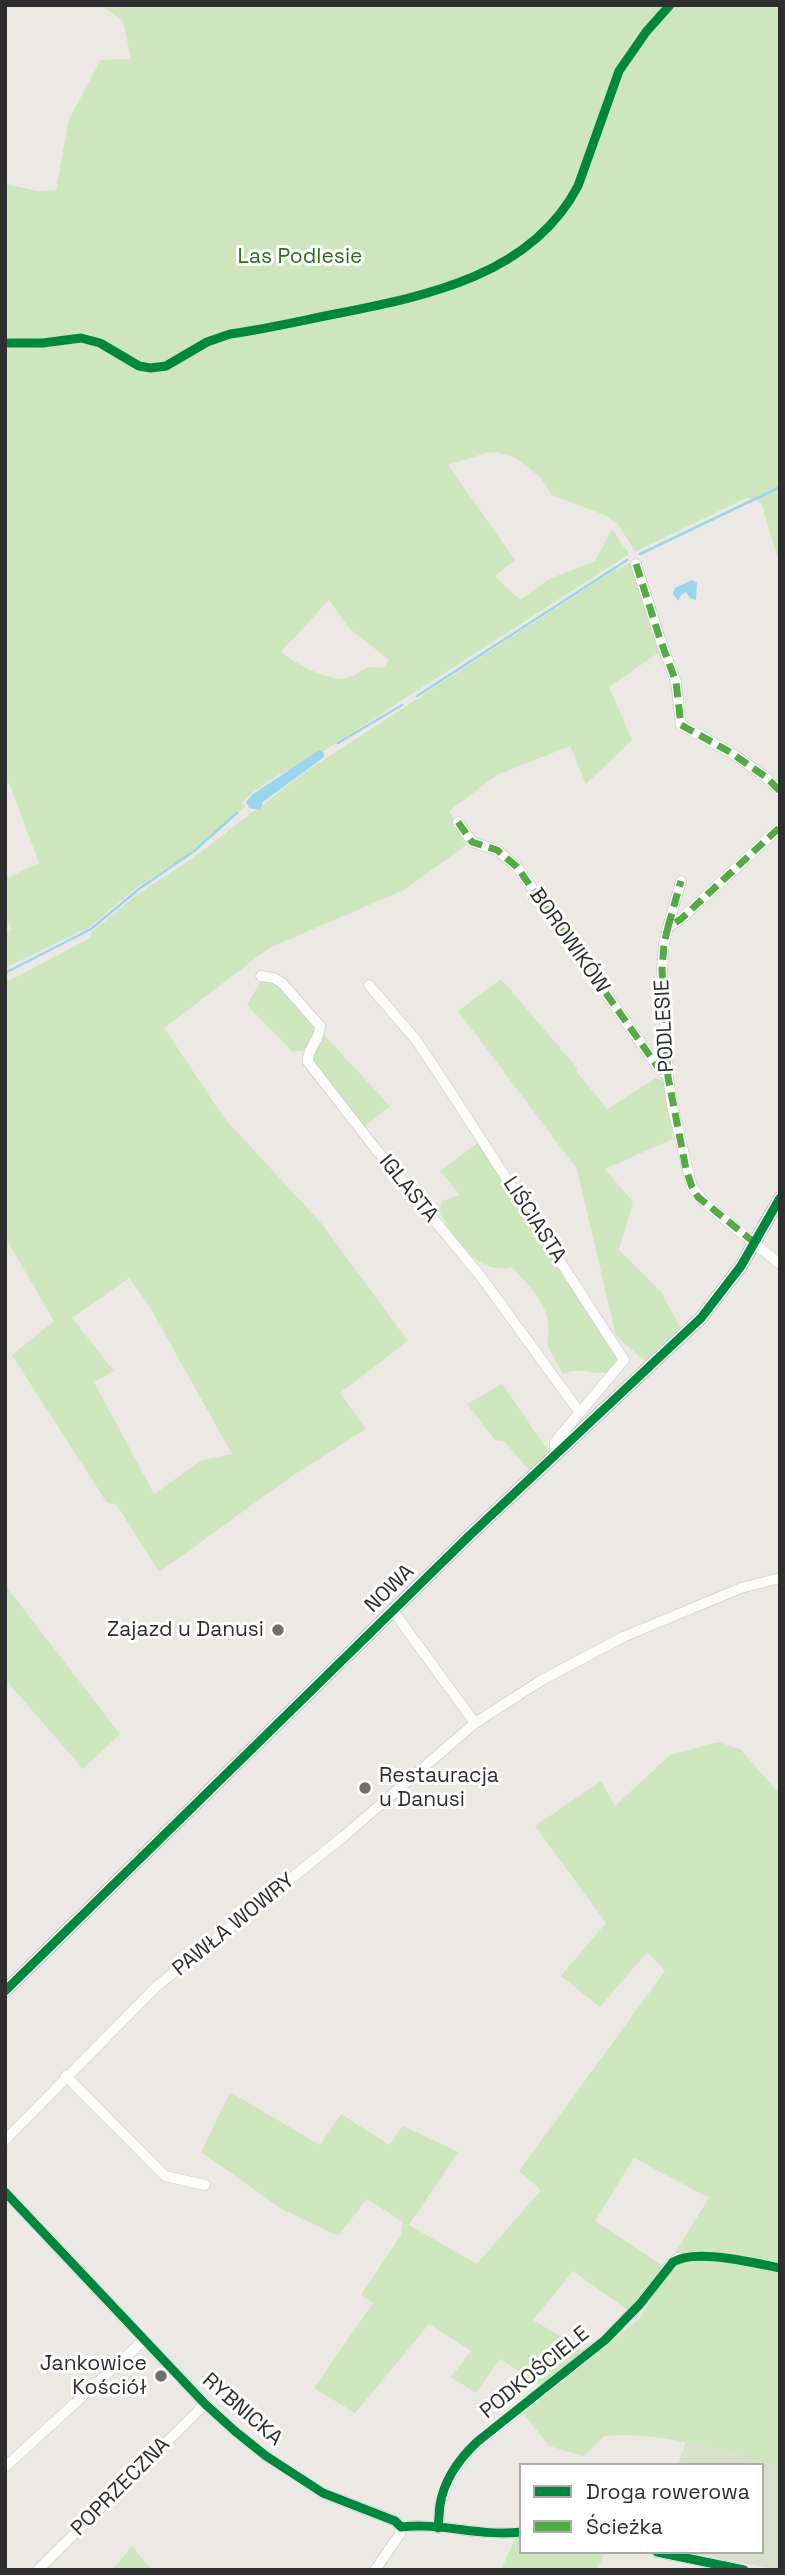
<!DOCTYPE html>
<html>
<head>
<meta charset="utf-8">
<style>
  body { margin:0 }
  #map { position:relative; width:785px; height:2575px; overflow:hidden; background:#ece8e4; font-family:"Space Grotesk",sans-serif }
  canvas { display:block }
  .frame { position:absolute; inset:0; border:7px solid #2e2e2e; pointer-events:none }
  .legend { position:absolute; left:519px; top:2463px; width:245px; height:91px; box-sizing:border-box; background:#fff; border:2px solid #ababab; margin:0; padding:9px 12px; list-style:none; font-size:21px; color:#2e2e2e }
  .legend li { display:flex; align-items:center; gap:14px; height:35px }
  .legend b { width:35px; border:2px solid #ababab }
</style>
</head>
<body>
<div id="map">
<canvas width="785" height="2575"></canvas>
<div class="frame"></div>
<ul class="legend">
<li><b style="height:9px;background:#00873e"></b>Droga rowerowa</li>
<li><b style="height:9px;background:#54ab44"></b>Ścieżka</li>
</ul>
</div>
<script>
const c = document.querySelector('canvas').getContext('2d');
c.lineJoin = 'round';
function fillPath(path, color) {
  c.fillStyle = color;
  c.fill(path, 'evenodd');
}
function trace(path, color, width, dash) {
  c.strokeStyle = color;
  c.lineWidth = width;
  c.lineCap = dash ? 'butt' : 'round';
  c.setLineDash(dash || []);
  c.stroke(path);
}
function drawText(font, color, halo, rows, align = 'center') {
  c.font = font + ' "Space Grotesk",sans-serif';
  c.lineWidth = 6;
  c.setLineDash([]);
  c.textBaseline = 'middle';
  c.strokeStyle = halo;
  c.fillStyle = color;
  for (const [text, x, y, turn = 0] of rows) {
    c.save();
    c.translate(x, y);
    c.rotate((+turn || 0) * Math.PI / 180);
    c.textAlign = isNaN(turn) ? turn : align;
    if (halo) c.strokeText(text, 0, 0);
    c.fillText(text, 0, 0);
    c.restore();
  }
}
const green = new Path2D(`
  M101,5H780V566L761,502L748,497L635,552L618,524L602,514L552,495L539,476L514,457L496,452L486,453L448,465L515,560L495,576L520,600L549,579L595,561L612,529L629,554L302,765C286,768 254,790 242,802L245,807L190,853L137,887L88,928L5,968V935L12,929L5,917V879L39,863L9,783L5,782V184L38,191L56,190L69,119L101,60L131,59L123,21ZM329,600L350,629L389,660L383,668C360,665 366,672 347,678C330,683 295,663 281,652Z
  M632,562L671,680L658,653L609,687L632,740L586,784L570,746L497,775L449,811L466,845L404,890L269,948L164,1028L225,1119L321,1223L408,1341L340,1393L366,1429L295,1474L159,1572L116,1504L107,1503L12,1355L54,1321L5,1237V983L90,938L92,932L135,896L190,860L308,770L613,571ZM129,1278L148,1304L232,1454L202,1460L154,1494L94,1382L114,1371L72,1318Z
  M501,979L578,1069L576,1071L607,1109L656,1078L664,1081L673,1139L605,1169L633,1202L619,1250L661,1292L681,1329L645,1361L616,1336L577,1169L458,1011Z
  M269,980L277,985L314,1028L313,1040L303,1051H292L247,1005L260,983Z
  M324,1035L390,1106L365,1126L312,1063V1052Z
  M479,1142L618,1360L608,1373C592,1374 578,1367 563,1374L547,1345C554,1308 535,1293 512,1267C477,1276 455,1238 439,1212L442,1201L460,1195L440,1171Z
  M502,1384L549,1452L531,1472L504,1441L495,1440L467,1404Z
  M5,1585L120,1734L83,1769L5,1679Z
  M718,1742L740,1749L777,1791L780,1790V2467C722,2451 664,2431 604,2436L584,2456L549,2446L523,2413L640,2318L663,2279L680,2264V2255L676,2251L709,2198L634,2158L595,2221L662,2265L669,2258L667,2265L630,2312L573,2271L533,2320L583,2350L609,2330L602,2339L542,2386L500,2359L476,2393L451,2377L471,2351L429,2324L355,2413L314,2388L373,2303L361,2295L401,2235L403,2222L367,2199L338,2236L282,2209L201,2152L230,2092L320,2145L341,2114L389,2145L403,2126L458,2152L409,2225L477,2264L541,2190L519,2171L665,1971L647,1952L600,2007L561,1976L606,1923L535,1826L601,1781L615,1806L670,1755Z
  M521,2536V2552H606L596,2570H501L516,2537Z
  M132,2546L152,2570H112Z`);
const cemetery = new Path2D(`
  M686,2441L780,2467V2570L687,2552H762V2465H678Z`);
const water = new Path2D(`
  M692,580L697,583L696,600L690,598L686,592L681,595L678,601L673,594L675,588Z
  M323,750L324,757L263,802L260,810L249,808L246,802L253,794L318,751Z`);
const stream = new Path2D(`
  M640,554L780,487
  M417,696L627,560
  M338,743L402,705
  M5,973L91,929L139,889L194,851L237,813`);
const minor = new Path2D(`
  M636,564L660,639L676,682L681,725L730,752L766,777L780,791
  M458,822L472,842L497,850L517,867L660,1070L668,1077
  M780,827L681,919L668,927L664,944L662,970L668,1077L672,1105L692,1187L707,1205L780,1264
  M668,927L681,881
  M261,976L274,978L282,983L320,1026C320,1041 307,1048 308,1062L375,1148L482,1278L580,1413
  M369,985L416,1040L435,1068L624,1360L555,1442V1456
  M393,1611L475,1723
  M66,2076L165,2176L205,2185
  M5,2140L157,1986L344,1836L475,1723L542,1680L623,1637L741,1588L780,1578
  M5,2192L205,2404L236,2432L266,2456L323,2493L395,2521L401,2527C441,2522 480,2537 521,2532
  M5,2467L144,2340
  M438,2528L440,2505L449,2479L469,2450L605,2340L640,2304L671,2264L678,2258
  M657,2552L744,2570
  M38,2570L205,2404
  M375,2570L400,2534L401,2527`);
const tertiary = new Path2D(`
  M5,1991L469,1536L701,1318L741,1266L780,1198`);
const quiet = new Path2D(`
  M636,564L660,639L676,682L681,725L730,752L766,777L780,791
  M458,822L472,842L497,850L517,867L660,1070L668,1077
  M668,927L681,881
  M755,1243L698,1197L692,1187L686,1169L668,1077L662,970L664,944L668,927L681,919L780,827`);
const cycleway = new Path2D(`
  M5,343H43L81,338L100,343L139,366L151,368L166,366L207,342L230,334C266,329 300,321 335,314C426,296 531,276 578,186L619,71L646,32L670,5
  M5,1991L469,1536L701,1318L741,1266L780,1198
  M5,2192L205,2404L236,2432L266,2456L323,2493L395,2521L401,2527C441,2522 480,2537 521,2532
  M438,2528C439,2520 439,2512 440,2505C444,2480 459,2459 477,2442L605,2340L640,2304L673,2262C695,2248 754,2263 780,2268
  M657,2552L744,2570`);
const markers = [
  [278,1630,7,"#706f6e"],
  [365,1788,7,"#706f6e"],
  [161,2376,7,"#706f6e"]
];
const parkNames = [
  ["Las Podlesie",300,257]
];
const streetNames = [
  ["BOROWIKÓW",569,941,55],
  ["PODLESIE",665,1026,-93],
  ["IGLASTA",408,1189,51],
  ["LIŚCIASTA",534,1220,57],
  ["NOWA",390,1589,-44],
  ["PAWŁA WOWRY",234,1925,-39],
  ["PODKOŚCIELE",535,2373,-39],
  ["RYBNICKA",242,2410,41],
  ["POPRZECZNA",121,2487,-45]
];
const poiNames = [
  ["Zajazd u Danusi",264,1630],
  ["Restauracja",379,1776,"left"],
  ["u Danusi",379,1800,"left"],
  ["Jankowice",147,2364],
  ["Kościół",147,2388]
];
fillPath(green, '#cee6be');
fillPath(cemetery, '#d8e0cc');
fillPath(water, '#99d6ec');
trace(stream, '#99d6ec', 2.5);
trace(minor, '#c5c4c5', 11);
trace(tertiary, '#c5c4c5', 14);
trace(minor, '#fcfcfb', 10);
trace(tertiary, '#fcfcfb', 12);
trace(quiet, '#54ab44', 7, [14, 7]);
trace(cycleway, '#00873e', 9);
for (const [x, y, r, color] of markers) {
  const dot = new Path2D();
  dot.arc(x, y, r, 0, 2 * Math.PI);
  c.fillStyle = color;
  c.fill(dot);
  trace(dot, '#fff', 2.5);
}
drawText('21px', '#2c6e1b', '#fff', parkNames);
drawText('21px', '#2e2e2e', '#fff', streetNames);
drawText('21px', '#2e2e2e', '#fff', poiNames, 'right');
</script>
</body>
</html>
